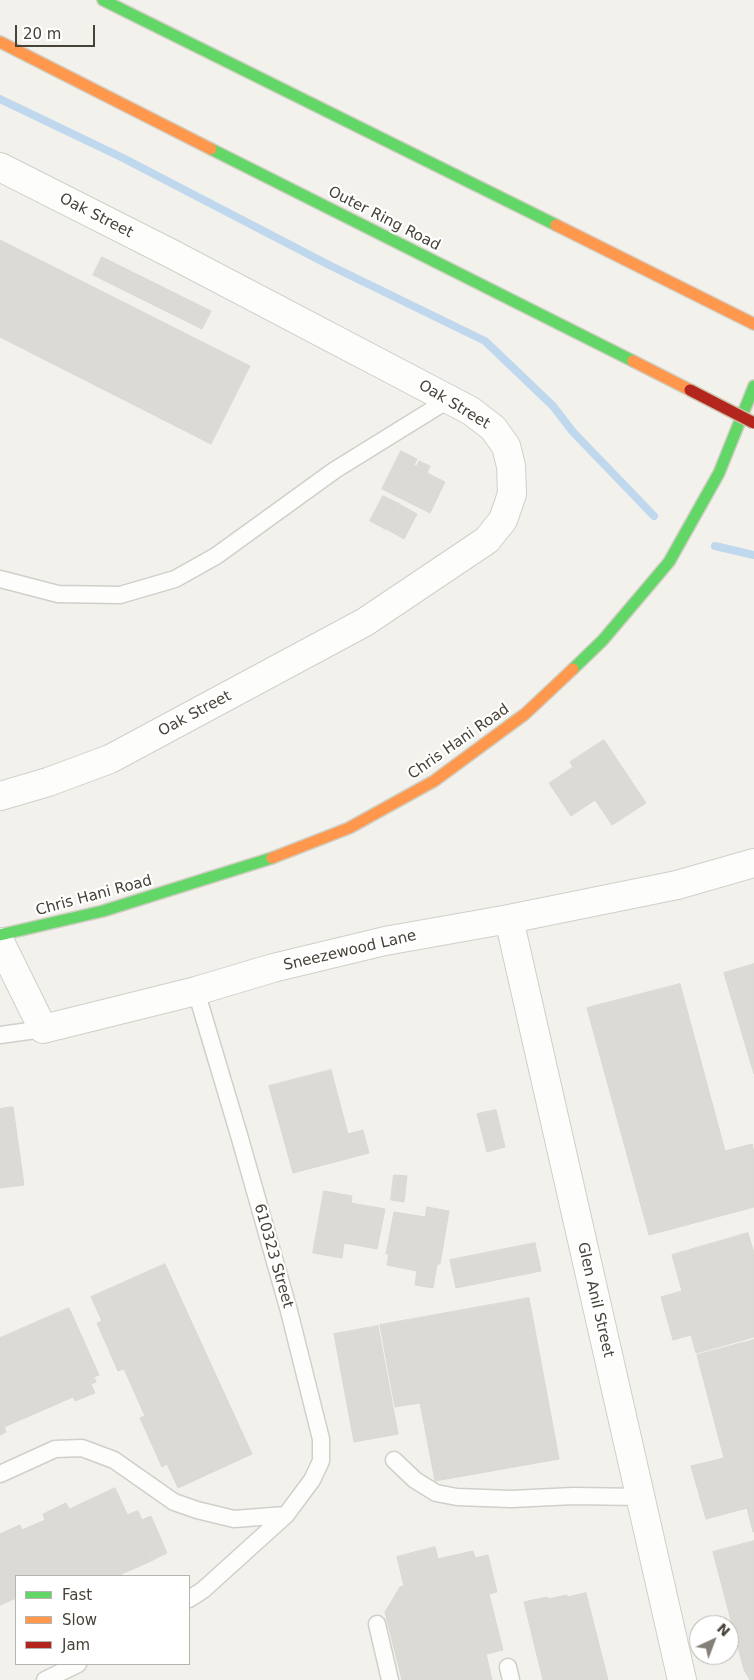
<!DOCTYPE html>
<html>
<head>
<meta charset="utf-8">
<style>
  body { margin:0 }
  #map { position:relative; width:754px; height:1680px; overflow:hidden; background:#f2f1ec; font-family:"DejaVu Sans",sans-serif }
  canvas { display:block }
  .legend { position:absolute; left:15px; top:1575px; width:175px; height:90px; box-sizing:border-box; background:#fff; border:1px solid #b6b4af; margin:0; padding:6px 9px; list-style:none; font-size:15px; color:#484338 }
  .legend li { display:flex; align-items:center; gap:10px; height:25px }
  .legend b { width:25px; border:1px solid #b6b4af }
  .north { position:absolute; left:689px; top:1615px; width:50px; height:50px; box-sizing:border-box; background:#fff; border:1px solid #b6b4af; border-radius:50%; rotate:43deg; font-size:14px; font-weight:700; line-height:20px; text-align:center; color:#484338 }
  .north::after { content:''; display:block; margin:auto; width:18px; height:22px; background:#848077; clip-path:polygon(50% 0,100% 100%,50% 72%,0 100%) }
  .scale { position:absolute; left:15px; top:25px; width:80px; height:22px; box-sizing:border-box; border:2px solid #484338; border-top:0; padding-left:6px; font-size:15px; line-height:18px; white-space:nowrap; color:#484338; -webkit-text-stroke:4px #fff; paint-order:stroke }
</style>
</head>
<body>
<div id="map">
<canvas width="754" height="1680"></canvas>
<ul class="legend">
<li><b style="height:6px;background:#63d668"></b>Fast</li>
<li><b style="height:6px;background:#ff974d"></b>Slow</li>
<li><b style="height:6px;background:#b3261e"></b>Jam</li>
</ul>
<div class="north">N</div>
<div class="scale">20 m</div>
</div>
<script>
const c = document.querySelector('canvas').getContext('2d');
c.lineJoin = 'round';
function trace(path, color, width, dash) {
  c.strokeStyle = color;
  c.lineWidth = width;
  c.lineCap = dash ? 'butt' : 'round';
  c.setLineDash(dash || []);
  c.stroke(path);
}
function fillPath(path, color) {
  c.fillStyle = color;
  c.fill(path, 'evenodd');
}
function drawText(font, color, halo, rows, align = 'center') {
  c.font = font + ' "DejaVu Sans",sans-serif';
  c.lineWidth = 4.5;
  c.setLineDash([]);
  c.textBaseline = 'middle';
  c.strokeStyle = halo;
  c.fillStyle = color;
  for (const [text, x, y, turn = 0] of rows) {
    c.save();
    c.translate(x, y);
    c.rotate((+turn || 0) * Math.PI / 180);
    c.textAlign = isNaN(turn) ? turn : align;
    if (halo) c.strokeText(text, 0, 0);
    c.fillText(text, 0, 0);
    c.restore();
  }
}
const stream = new Path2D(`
  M0,99L123,158L329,265L485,341L553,406L573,432L654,516
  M715,546L754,555`);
const building = new Path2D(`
  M0,240L250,366L211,444L0,337Z
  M102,257L211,311L202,329L93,275Z
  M401,451L417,459L414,465L417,466L419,461L430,466L427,473L445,482L430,513L382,489Z
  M383,496L400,504L387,530L370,521Z
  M401,505L417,514L404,539L388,530Z
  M604,740L646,803L612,825L595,800L571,816L549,783L573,767L570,762Z
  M754,964V1074L724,973Z
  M680,984L725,1151L752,1144L754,1153V1207L649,1235L587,1008Z
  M331,1070L348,1134L363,1130L369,1153L293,1173L269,1086Z
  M13,1107L24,1185L0,1188V1109Z
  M496,1110L505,1147L487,1152L477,1114Z
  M394,1175L407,1176L404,1202L391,1200Z
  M324,1191L352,1196L351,1203L385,1209L377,1249L344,1243L342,1258L313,1253Z
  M427,1207L449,1211L440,1264H437L433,1288L415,1285L417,1271L387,1265L389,1254H386L394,1212L425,1217Z
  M748,1233L754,1253V1337L696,1353L691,1335L673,1340L661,1297L682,1291L672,1255Z
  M535,1243L541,1271L456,1288L450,1260Z
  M165,1264L252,1454L178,1488L167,1464L162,1467L140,1418L145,1416L124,1369L118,1371L97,1323L102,1321L91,1297Z
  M529,1298L559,1459L435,1481L420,1403L395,1407L380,1325Z
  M69,1308L99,1375L94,1377L96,1382L91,1384L95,1393L75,1401L73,1397L4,1427L6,1432L0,1435V1338Z
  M378,1326L398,1434L354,1442L334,1334Z
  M754,1340V1532H753L747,1508L706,1519L691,1466L724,1458L697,1355Z
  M115,1488L149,1562L117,1576H16V1598L0,1605V1534L20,1525L22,1530L45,1520L43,1514L66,1503L69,1509Z
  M138,1511L142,1520L151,1516L167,1553L149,1562L128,1515Z
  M754,1541V1680H750L744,1670L713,1552Z
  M435,1547L438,1559L473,1551L475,1558L488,1555L497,1592L489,1594L503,1650L486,1654L492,1680H402L385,1612L400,1587L404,1586L397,1557Z
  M586,1593L608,1680H543L524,1602L547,1597L548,1599L567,1595V1597Z`);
const lane = new Path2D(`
  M0,579L58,594L120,595L175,579L216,556L335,470L448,400
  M0,1035L43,1029
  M394,1460L415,1480L436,1493L457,1497L511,1499L574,1496L640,1497
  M0,1474L55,1449L82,1448L114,1460L174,1502L197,1510L234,1519L286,1515
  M189,1599L203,1590L286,1515L312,1480L321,1461V1439L289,1311L239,1135L196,991
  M377,1624L390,1680
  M508,1667L511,1680
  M45,1680L78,1664`);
const street = new Path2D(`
  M0,167L172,254L471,411L493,428L506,446L511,466L512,494L503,520L487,540L365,622L110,759L48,782L0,796
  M509,919L682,1680
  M0,942L43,1029L196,991L273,968L385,941L509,919L677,885L754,863`);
const fast = new Path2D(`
  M103,0L556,225
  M211,149L633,361
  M573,669L603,640L669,562L719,473L754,386
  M0,935L103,911L272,858`);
const slow = new Path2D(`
  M0,42L211,149
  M556,225L754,324
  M633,361L690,390
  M272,858L349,828L434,781L525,714L573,669`);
const jamBridge = new Path2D(`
  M690,390L754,423`);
const streetNames = [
  ["Oak Street",96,216,27],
  ["Outer Ring Road",384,219,27],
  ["Oak Street",454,405,31],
  ["Oak Street",195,714,-28],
  ["Chris Hani Road",459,742,-35],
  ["Chris Hani Road",94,896,-15],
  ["Sneezewood Lane",350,951,-13],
  ["610323 Street",273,1256,74],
  ["Glen Anil Street",595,1300,77]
];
trace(stream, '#bfd8ee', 8);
fillPath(building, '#dcdad5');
trace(building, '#dad8d2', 1);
trace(lane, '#d0cfca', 19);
trace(street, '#d0cfca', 30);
trace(fast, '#d1cec3', 14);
trace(slow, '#d1cec3', 14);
trace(lane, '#fdfdfc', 16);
trace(street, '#fdfdfc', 28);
trace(fast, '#63d668', 11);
trace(slow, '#ff974d', 11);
trace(jamBridge, '#c9c0a8', 14, []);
trace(jamBridge, '#b3261e', 11);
drawText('15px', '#484338', '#fff', streetNames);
</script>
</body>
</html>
